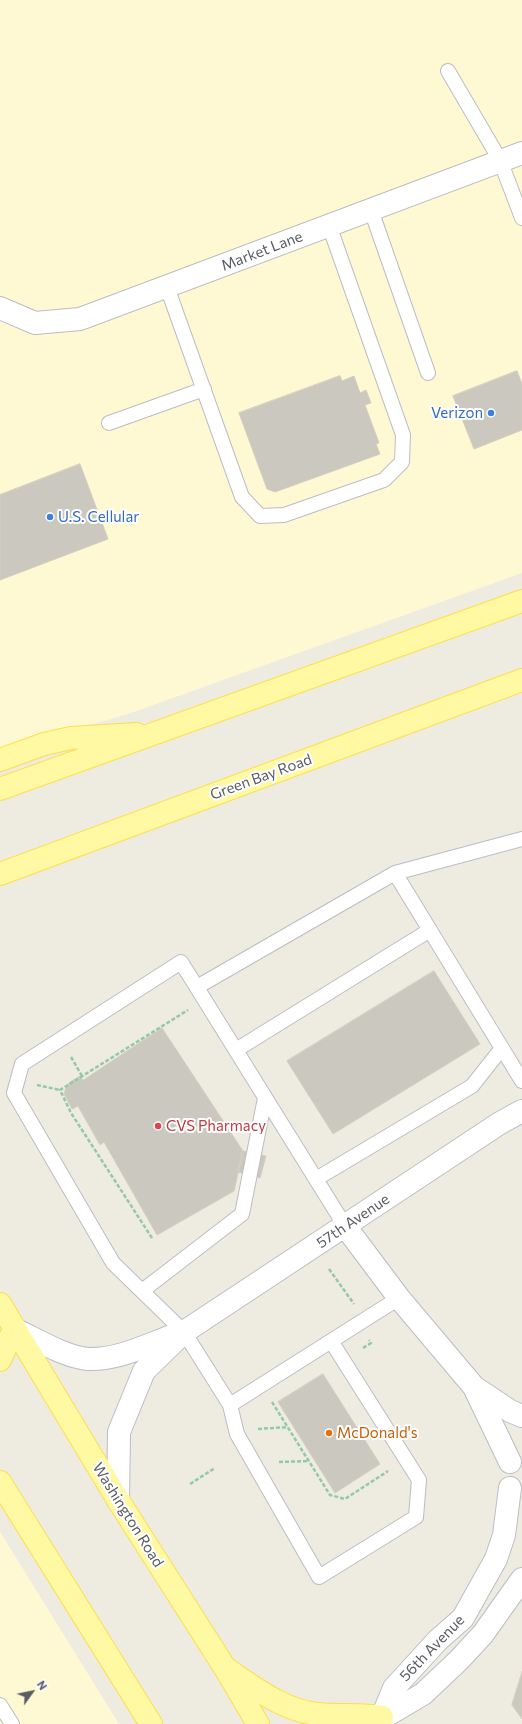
<!DOCTYPE html>
<html>
<head>
<meta charset="utf-8">
<style>
  body { margin:0 }
  #map { position:relative; width:522px; height:1724px; overflow:hidden; background:#eeece0; font-family:Commissioner,sans-serif }
  canvas { display:block }
  .north { position:absolute; left:12px; top:1672px; width:40px; height:40px; -webkit-text-stroke:3px #fff; paint-order:stroke; rotate:57deg; font-size:11px; font-weight:700; line-height:16px; text-align:center; color:#595c63 }
  .north::after { content:''; display:block; margin:auto; width:14px; height:18px; background:#595c63; clip-path:polygon(50% 0,100% 100%,50% 72%,0 100%) }
</style>
</head>
<body>
<div id="map">
<canvas width="522" height="1724"></canvas>
<div class="north">N</div>
</div>
<script>
const c = document.querySelector('canvas').getContext('2d');
c.lineJoin = 'round';
function fillPath(path, color) {
  c.fillStyle = color;
  c.fill(path, 'evenodd');
}
function trace(path, color, width, dash) {
  c.strokeStyle = color;
  c.lineWidth = width;
  c.lineCap = dash ? 'butt' : 'round';
  c.setLineDash(dash || []);
  c.stroke(path);
}
function drawText(font, color, halo, rows, align = 'center') {
  c.font = font + ' Commissioner,sans-serif';
  c.lineWidth = 4;
  c.setLineDash([]);
  c.textBaseline = 'middle';
  c.strokeStyle = halo;
  c.fillStyle = color;
  for (const [text, x, y, turn = 0] of rows) {
    c.save();
    c.translate(x, y);
    c.rotate((+turn || 0) * Math.PI / 180);
    c.textAlign = isNaN(turn) ? turn : align;
    if (halo) c.strokeText(text, 0, 0);
    c.fillText(text, 0, 0);
    c.restore();
  }
}
const commercial = new Path2D(`
  M0,0H522V573L128,714L0,751Z
  M0,1532L119,1724H0Z`);
const building = new Path2D(`
  M517,371L522,384V430L474,449L453,396Z
  M340,376L342,381L354,376L360,393L366,390L371,403L365,405L379,443L376,444L380,454L275,492L267,489L239,413Z
  M80,464L108,539L0,580V495Z
  M434,971L480,1044L333,1134L287,1061Z
  M162,1028L243,1151L234,1191L157,1235L104,1142L100,1145L78,1106L72,1109L64,1094L66,1087L70,1082L80,1076L83,1080Z
  M243,1151L266,1156L260,1178L238,1172Z
  M323,1374L380,1464L335,1493L278,1402Z
  M522,1672V1719L512,1705Z`);
const path = new Path2D(`
  M71,1057L82,1076
  M37,1085L60,1090
  M152,1238L71,1113L60,1090L188,1010
  M329,1269L354,1304
  M363,1348L371,1343L369,1340
  M272,1402L330,1495L345,1499L388,1471
  M258,1429L288,1427
  M279,1462L309,1461
  M190,1484L215,1468`);
const service = new Path2D(`
  M448,71L500,160L522,218
  M371,210L428,373
  M167,287L242,497L260,516L284,515L384,480L402,462L403,435L329,225
  M109,423L204,389
  M395,873L522,839
  M197,987L395,873L522,1081
  M236,1050L430,930
  M316,1179L472,1086L502,1048
  M142,1291L242,1214L265,1098
  M331,1341L419,1480L416,1517L319,1577L237,1434L230,1405L184,1332L113,1263L14,1093L22,1064L181,962L345,1226
  M230,1405L399,1298
  M0,1705L12,1724`);
const minor = new Path2D(`
  M0,308L35,323L80,319L522,153
  M345,1226L399,1298L474,1387L510,1462
  M14,1329C36,1339 65,1357 88,1359C119,1360 149,1344 177,1334
  M474,1387L510,1411L522,1416
  M118,1500L119,1432L144,1371L184,1332L500,1123L522,1111
  M382,1717L394,1688L438,1640L463,1618L478,1591L496,1559L504,1535L510,1488
  M379,1720L423,1694L459,1660L483,1634L522,1579`);
const primary = new Path2D(`
  M0,760L44,744L71,738L137,734
  M0,789L522,601
  M0,874L522,680
  M0,1304L118,1500L225,1668L258,1724
  M0,1360L14,1329
  M0,1482L151,1724
  M228,1670C255,1688 284,1711 318,1714C339,1716 361,1714 382,1717L380,1724`);
const markers = [
  [491,413,4,"#3f7fe0"],
  [50,517,4,"#3f7fe0"],
  [158,1126,4,"#e0444e"],
  [329,1433,4,"#e8710a"]
];
const streetNames = [
  ["Market Lane",262,251,-21],
  ["Green Bay Road",261,777,-20],
  ["57th Avenue",353,1221,-34],
  ["Washington Road",128,1515,58],
  ["56th Avenue",432,1648,-46]
];
const shopNames = [
  ["Verizon",483,413],
  ["U.S. Cellular",58,517,"left"]
];
const healthNames = [
  ["CVS Pharmacy",166,1126]
];
const foodNames = [
  ["McDonald's",337,1433]
];
fillPath(commercial, '#fff9d3');
fillPath(building, '#cbc9bf');
trace(building, '#d3cebe', 1);
trace(service, '#bbbdc3', 16);
trace(minor, '#bbbdc3', 24);
trace(primary, '#ffde47', 24);
trace(path, '#92c9a7', 2.5, [4, 2]);
trace(service, '#fff', 14);
trace(minor, '#fff', 22);
trace(primary, '#fff9a3', 22);
for (const [x, y, r, color] of markers) {
  const dot = new Path2D();
  dot.arc(x, y, r, 0, 2 * Math.PI);
  c.fillStyle = color;
  c.fill(dot);
  trace(dot, '#fff', 1.5);
}
drawText('15px', '#595c63', '#fff', streetNames);
drawText('15px', '#366cbe', '#fff', shopNames, 'right');
drawText('15px', '#be3a42', '#fff', healthNames, 'left');
drawText('15px', '#c56008', '#fff', foodNames, 'left');
</script>
</body>
</html>
